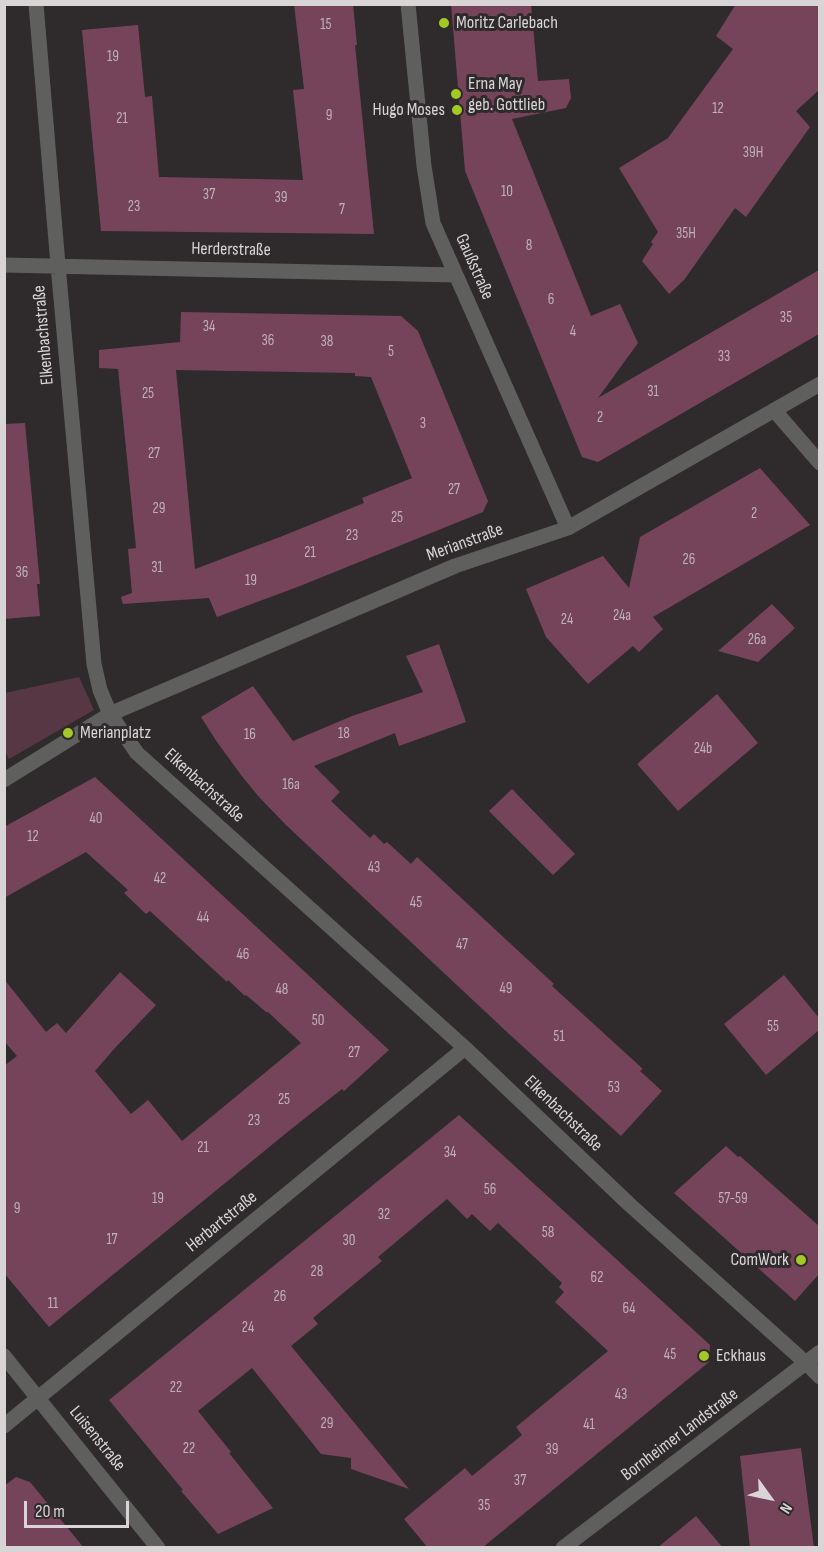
<!DOCTYPE html>
<html>
<head>
<meta charset="utf-8">
<style>
  body { margin:0 }
  #map { position:relative; width:824px; height:1552px; overflow:hidden; background:#2f2a2c; font-family:"Sofia Sans Condensed",sans-serif }
  canvas { display:block }
  .frame { position:absolute; inset:0; border:6px solid #d9d5d6; pointer-events:none }
  .north { position:absolute; left:740px; top:1468px; width:60px; height:60px; -webkit-text-stroke:4px #2f2a2c; paint-order:stroke; rotate:123deg; font-size:16px; font-weight:700; line-height:24px; text-align:center; color:#d9d5d6 }
  .north::after { content:''; display:block; margin:auto; width:21px; height:27px; background:#d9d5d6; clip-path:polygon(50% 0,100% 100%,50% 72%,0 100%) }
  .scale { position:absolute; left:24px; top:1501px; width:105px; height:27px; box-sizing:border-box; border:3px solid #d9d5d6; border-top:0; padding-left:8px; font-size:18px; line-height:21px; white-space:nowrap; color:#d9d5d6; -webkit-text-stroke:4px #2f2a2c; paint-order:stroke }
</style>
</head>
<body>
<div id="map">
<canvas width="824" height="1552"></canvas>
<div class="frame"></div>
<div class="north">N</div>
<div class="scale">20 m</div>
</div>
<script>
const c = document.querySelector('canvas').getContext('2d');
c.lineJoin = 'round';
function fillPath(path, color) {
  c.fillStyle = color;
  c.fill(path, 'evenodd');
}
function trace(path, color, width, dash) {
  c.strokeStyle = color;
  c.lineWidth = width;
  c.lineCap = dash ? 'butt' : 'round';
  c.setLineDash(dash || []);
  c.stroke(path);
}
function drawText(font, color, halo, rows, align = 'center') {
  c.font = font + ' "Sofia Sans Condensed",sans-serif';
  c.lineWidth = 6;
  c.setLineDash([]);
  c.textBaseline = 'middle';
  c.strokeStyle = halo;
  c.fillStyle = color;
  for (const [text, x, y, turn = 0] of rows) {
    c.save();
    c.translate(x, y);
    c.rotate((+turn || 0) * Math.PI / 180);
    c.textAlign = isNaN(turn) ? turn : align;
    if (halo) c.strokeText(text, 0, 0);
    c.fillText(text, 0, 0);
    c.restore();
  }
}
const green = new Path2D(`
  M79,677L94,710L9,759L5,751V693Z`);
const building = new Path2D(`
  M294,4H353L357,45H355L374,234L101,231L82,30L138,25L145,97L152,96L159,177L303,180L293,90L304,89Z
  M451,4H531L538,81L569,79L571,98L566,108L512,119L591,316L620,304L638,343L598,398L819,270V334L598,462L582,457L465,171Z
  M736,4H819V90L796,111L810,127L746,217L735,208L684,280L669,294L642,261L653,244L651,242L658,232L619,168L668,138L733,49L716,36Z
  M181,312L401,316L418,331L488,501L483,512L300,586L217,617L209,598L123,604L121,597L132,593L128,549L136,548L118,369L99,368V350L180,342ZM176,370L355,373V376L371,377L412,478L362,498L364,503L280,537L195,569Z
  M25,423L40,584H37L40,616L4,619V424Z
  M760,468L810,525L653,617L663,629L639,652L633,646L588,684L546,637L526,589L603,556L629,588L640,537Z
  M772,604L795,628L758,662L718,651Z
  M439,644L466,722L399,746L395,733L314,766L340,792L331,801L370,838L374,834L384,844L387,842L411,864L417,857L554,984L552,986L643,1069L640,1071L662,1091L621,1136L508,1033L286,825L259,797L241,775L217,742L201,717L253,686L293,741L352,716L423,692L406,656Z
  M717,694L758,743L678,811L637,764Z
  M95,777L389,1050L344,1091L342,1089L290,1130L49,1327L4,1273V1066L17,1056L4,1041V979L46,1032L57,1023L66,1033L120,972L156,1005L114,1049L95,1071L131,1114L148,1100L182,1141L301,1043L268,1012H266L246,995L245,996L228,980L227,982L150,911L146,914L124,893L128,890L86,852L4,898V827Z
  M512,789L575,854L553,875L489,811Z
  M784,975L819,1018V1030L766,1075L724,1024Z
  M459,1115L710,1345L709,1362L482,1548H428L404,1519L465,1468L472,1476L522,1435L516,1427L608,1351L555,1302L564,1292L559,1287L562,1283L498,1223L490,1231L472,1214L467,1219L447,1199L378,1257L382,1261L313,1318L318,1324L291,1346L409,1489L351,1469V1458L321,1454L252,1368L198,1411L231,1452L229,1453L273,1508L218,1534L181,1491L183,1490L109,1400Z
  M726,1146L738,1157L740,1156L819,1226V1274L795,1301L674,1193Z
  M801,1448L814,1548H750L740,1456Z
  M16,1477L30,1482L84,1548H4V1486Z
  M696,1516L723,1548H657Z`);
const street = new Path2D(`
  M36,4L58,265L94,664L100,690L110,714L137,753L465,1048L630,1205L806,1363L820,1377
  M408,4L424,166L433,223L568,528
  M4,265L456,275
  M774,410L820,463
  M4,780L110,714L455,566L568,528L820,384
  M4,1356L158,1548
  M4,1426L465,1048
  M563,1548L820,1352`);
const markers = [
  [444,23,6,"#a4c824"],
  [456,94,6,"#a4c824"],
  [457,110,6,"#a4c824"],
  [68,733,6,"#a4c824"],
  [801,1260,6,"#a4c824"],
  [704,1356,6,"#a4c824"]
];
const numberNames = [
  ["15",326,25],
  ["19",113,57],
  ["12",718,109],
  ["9",329,116],
  ["21",122,119],
  ["39H",753,153],
  ["10",507,192],
  ["37",209,195],
  ["39",281,198],
  ["23",134,207],
  ["7",342,210],
  ["35H",686,234],
  ["8",529,246],
  ["6",551,300],
  ["35",786,318],
  ["34",209,327],
  ["4",573,332],
  ["36",268,341],
  ["38",327,342],
  ["5",391,352],
  ["33",724,357],
  ["31",653,392],
  ["25",148,394],
  ["2",600,418],
  ["3",423,424],
  ["27",154,454],
  ["27",454,490],
  ["29",159,509],
  ["2",754,514],
  ["25",397,518],
  ["23",352,536],
  ["21",310,553],
  ["26",689,560],
  ["31",157,568],
  ["36",22,573],
  ["19",251,581],
  ["24a",622,616],
  ["24",567,620],
  ["26a",757,640],
  ["18",344,734],
  ["16",250,735],
  ["24b",703,749],
  ["16a",291,785],
  ["40",96,819],
  ["12",33,837],
  ["43",374,868],
  ["42",160,879],
  ["45",416,903],
  ["44",203,918],
  ["47",462,945],
  ["46",243,955],
  ["49",506,989],
  ["48",282,990],
  ["50",318,1021],
  ["55",773,1027],
  ["51",559,1037],
  ["27",354,1053],
  ["53",614,1088],
  ["25",284,1100],
  ["23",254,1121],
  ["21",203,1148],
  ["34",450,1153],
  ["56",490,1190],
  ["19",158,1199],
  ["57-59",733,1199],
  ["9",17,1209],
  ["32",384,1215],
  ["58",548,1233],
  ["17",112,1240],
  ["30",349,1241],
  ["28",317,1272],
  ["62",597,1278],
  ["26",280,1297],
  ["11",53,1304],
  ["64",629,1309],
  ["24",248,1328],
  ["45",670,1355],
  ["22",176,1388],
  ["43",621,1395],
  ["29",327,1424],
  ["41",589,1425],
  ["22",189,1449],
  ["39",552,1450],
  ["37",520,1481],
  ["35",484,1506]
];
const poiNames = [
  ["Moritz Carlebach",456,23],
  ["Erna May",468,84],
  ["geb. Gottlieb",468,105],
  ["Hugo Moses",445,110,"right"],
  ["Merianplatz",80,733],
  ["ComWork",789,1260,"right"],
  ["Eckhaus",716,1356]
];
const streetNames = [
  ["Herderstraße",231,250,1],
  ["Gaußstraße",474,267,66],
  ["Elkenbachstraße",44,335,-95],
  ["Merianstraße",465,543,-20],
  ["Elkenbachstraße",204,786,42],
  ["Elkenbachstraße",563,1114,44],
  ["Herbartstraße",222,1222,-39],
  ["Bornheimer Landstraße",680,1435,-37],
  ["Luisenstraße",97,1439,51]
];
fillPath(green, '#573744');
fillPath(building, '#76445a');
trace(street, '#5f605e', 15);
for (const [x, y, r, color] of markers) {
  const dot = new Path2D();
  dot.arc(x, y, r, 0, 2 * Math.PI);
  c.fillStyle = color;
  c.fill(dot);
  trace(dot, '#2f2a2c', 2);
}
drawText('15px', '#c0b1b7', null, numberNames);
drawText('18px', '#d9d5d6', '#2f2a2c', poiNames, 'left');
drawText('18px', '#d9d5d6', '#2f2a2c', streetNames);
</script>
</body>
</html>
